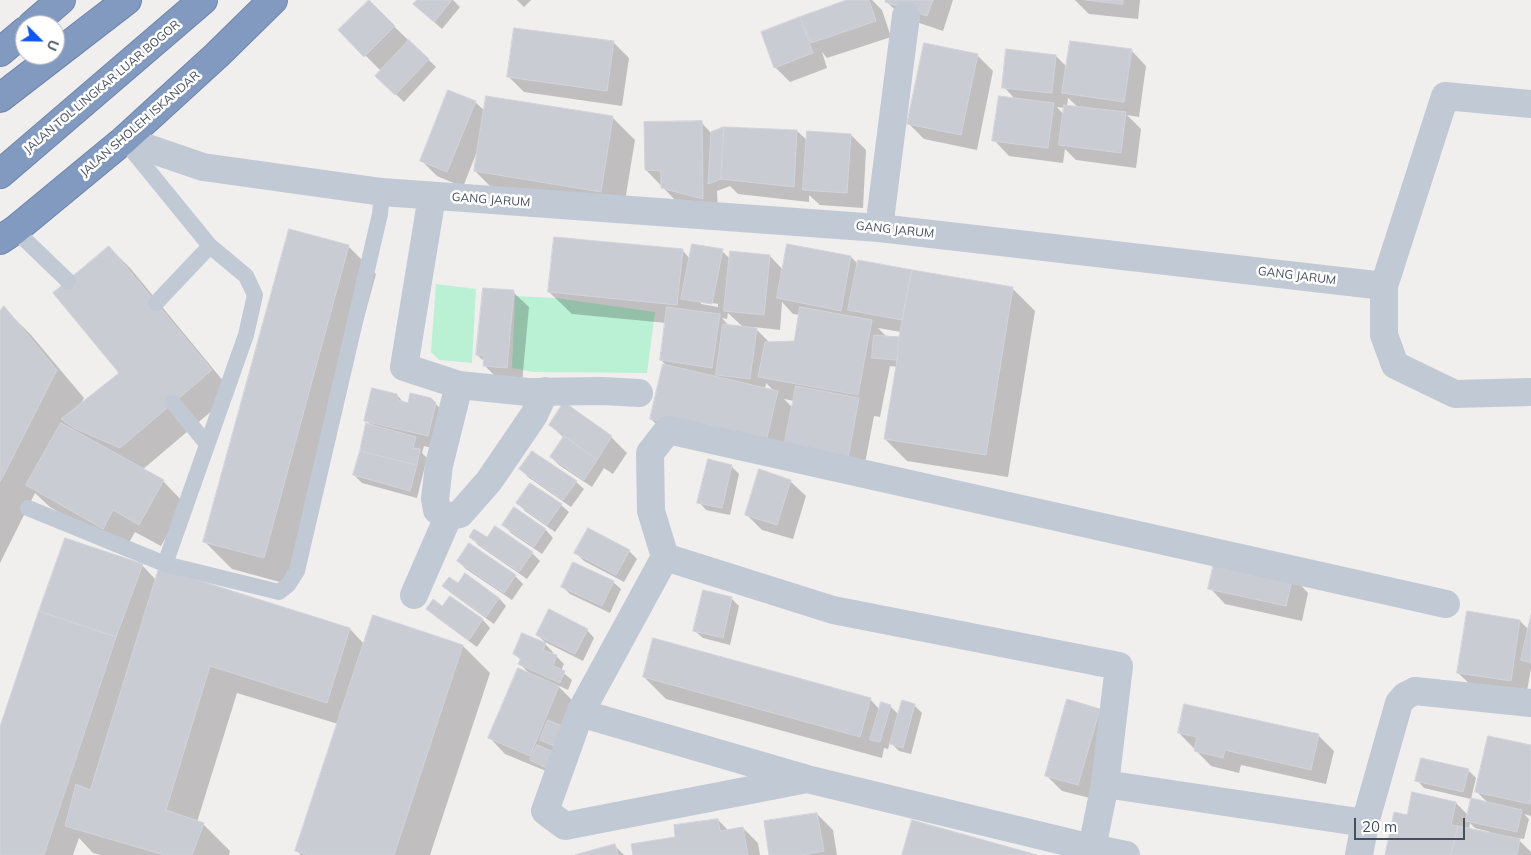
<!DOCTYPE html>
<html>
<head>
<meta charset="utf-8">
<style>
  body { margin:0 }
  #map { position:relative; width:1531px; height:855px; overflow:hidden; background:#f1eeee; font-family:Mulish,sans-serif }
  canvas { display:block }
  .north { position:absolute; left:15px; top:15px; width:50px; height:50px; box-sizing:border-box; background:#fff; border:1px solid #b5b9be; border-radius:50%; rotate:113deg; font-size:14px; font-weight:700; line-height:20px; text-align:center; color:#454f5d }
  .north::after { content:''; display:block; margin:auto; width:18px; height:22px; background:#0f56ea; clip-path:polygon(50% 0,100% 100%,50% 72%,0 100%) }
  .scale { position:absolute; left:1354px; top:818px; width:111px; height:22px; box-sizing:border-box; border:2px solid #454f5d; border-top:0; padding-left:6px; font-size:15px; line-height:18px; white-space:nowrap; color:#454f5d; -webkit-text-stroke:4px #fff; paint-order:stroke }
</style>
</head>
<body>
<div id="map">
<canvas width="1531" height="855"></canvas>
<div class="north">U</div>
<div class="scale">20 m</div>
</div>
<script>
const c = document.querySelector('canvas').getContext('2d');
c.lineJoin = 'round';
function fillPath(path, color) {
  c.fillStyle = color;
  c.fill(path, 'evenodd');
}
function trace(path, color, width, dash) {
  c.strokeStyle = color;
  c.lineWidth = width;
  c.lineCap = dash ? 'butt' : 'round';
  c.setLineDash(dash || []);
  c.stroke(path);
}
function drawText(font, color, halo, rows, align = 'center') {
  c.font = font + ' Mulish,sans-serif';
  c.lineWidth = 5;
  c.setLineDash([]);
  c.textBaseline = 'middle';
  c.strokeStyle = halo;
  c.fillStyle = color;
  for (const [text, x, y, turn = 0] of rows) {
    c.save();
    c.translate(x, y);
    c.rotate((+turn || 0) * Math.PI / 180);
    c.textAlign = isNaN(turn) ? turn : align;
    if (halo) c.strokeText(text, 0, 0);
    c.fillText(text, 0, 0);
    c.restore();
  }
}
const green = new Path2D(`
  M436,284L476,289L472,363L439,360L431,352Z
  M515,296L556,298L655,312L647,373L534,372L512,368Z`);
const shadow = new Path2D(`
  M418,0H453L460,7L442,29L423,12Z
  M517,0H531L524,7Z
  M851,0H872L882,10L891,37L827,58L822,52L827,68L790,82L775,67L762,33Z
  M887,0H953L943,31L902,17L887,2Z
  M1075,0H1140L1138,19L1089,14Z
  M369,2L436,67L404,102L377,76L381,71L340,30Z
  M613,42L629,58L622,106L524,92L509,77Z
  M1131,50L1146,66L1139,117L1127,115L1141,129L1136,168L1076,160L1065,149L1063,163L1009,156L994,140L1015,99L1004,87L1056,56L1067,67ZM1068,98L1079,108L1067,106ZM1057,107L1065,108L1064,115Z
  M977,55L993,71L977,150L924,139L909,124Z
  M487,97L613,118L635,140L623,213L497,193L475,171L478,149L463,187L437,176L422,161L475,102L485,111Z
  M701,122L711,133L797,131L808,141L851,135L866,150L863,208L820,205L809,195V202L738,194L730,186L717,191L718,214L678,203L646,170Z
  M348,246L376,274L291,585L232,569L205,542Z
  M109,247L131,269L233,393L142,470L163,481L185,504L161,546L135,532L125,550L50,507L35,493L0,563V313L4,308L31,335L84,398L80,406L121,373Z
  M683,251L690,259L722,251L730,259L770,256L783,270L851,257L859,265L911,272L913,273L1012,288L1035,311L1008,477L907,461L885,439L897,367L890,366L880,417L874,416L862,479L673,441L651,419L668,367L661,360L666,323L572,314L549,292ZM701,301L718,304V307L701,304ZM782,302L793,314L800,315L795,342L770,343L754,327L780,330ZM728,313L743,327L729,326L722,318L727,319ZM878,328L901,332L900,338L887,337ZM766,383L775,392L765,390ZM784,399L794,401L793,408Z
  M513,292L529,307L522,383L500,381L484,365L485,362L477,355Z
  M397,395L405,404L431,399L451,420L444,451L424,446L422,453L427,458L417,498L362,483L354,475L372,426L366,420Z
  M550,425L611,437L627,453L613,474L604,468L592,487L559,465L551,457L564,438Z
  M731,466L739,474L730,515L706,510L699,502Z
  M521,469L576,482L584,489L571,507L528,477Z
  M790,481L806,496L793,539L762,530L746,514Z
  M518,503L561,505L569,512L555,532L525,511Z
  M515,509L546,530L553,538L542,554L511,533L504,525Z
  M495,527L532,553L540,561L527,579L478,545L471,537L487,539Z
  M470,544L515,576L523,584L512,600L466,569L458,561Z
  M629,551L637,559L624,582L584,561L576,553Z
  M142,565L156,580L350,629L364,644L463,646L490,673L430,855H301L296,850L338,724L237,693L197,822L203,824L230,851L229,855H101L93,853L79,838L73,855H0V731Z
  M1293,577L1308,593L1302,621L1225,604L1210,588Z
  M613,582L621,589L610,613L570,594L563,587Z
  M458,585L499,598L506,606L494,624L451,593L444,586Z
  M450,598L483,620L490,628L477,647L436,617L428,609L443,608Z
  M731,598L739,606L730,645L703,638L695,631Z
  M1520,621L1529,630L1531,621V669L1526,696L1474,688L1458,673Z
  M587,630L594,638L583,661L545,642L537,635Z
  M545,644L553,652L552,655L556,656L564,664L561,671L572,680L568,690L557,685L574,702L546,771L505,754L490,738L531,675L520,664L521,660L515,654Z
  M644,677L870,699L880,710L890,706L899,715L914,705L922,713L911,754L899,751L890,742L888,749L884,748L882,758L666,699Z
  M1099,710L1115,725L1094,799L1062,791L1046,775Z
  M1179,733L1318,735L1334,751L1326,784L1241,765L1239,773L1211,766Z
  M1531,746V816L1524,814L1529,819L1524,839L1517,838L1531,852V855H1386L1408,817L1456,803L1469,816L1489,804L1477,792ZM1470,823L1475,828L1490,832L1489,834L1469,830Z
  M1468,770L1476,778L1471,799L1424,788L1417,780Z
  M817,814L833,830L837,855H770Z
  M718,820L728,830L743,828L758,843L760,855H634L677,838Z
  M615,846L624,855H580Z`);
const building = new Path2D(`
  M369,0L395,26L364,57L338,30Z
  M417,0H452L434,22L413,4Z
  M847,0H869L876,21L811,43L800,17Z
  M886,0H933L927,16L885,2Z
  M1086,0H1123V4Z
  M800,17L813,53L774,68L761,32Z
  M514,28L614,41L607,91L507,77Z
  M409,40L429,59L395,95L375,76Z
  M1070,41L1132,49L1124,102L1062,93Z
  M924,43L978,54L961,135L907,124Z
  M1006,49L1056,55L1052,93L1002,88Z
  M448,90L476,101L447,172L420,161Z
  M486,96L613,116L601,192L474,171Z
  M999,96L1054,103L1048,148L992,141Z
  M1064,105L1126,112L1121,153L1059,145Z
  M702,121L703,199L661,188V171L645,170L644,122Z
  M724,127L797,130L794,187L721,179Z
  M724,127L721,179L708,184L711,132Z
  M807,131L851,134L847,193L803,190Z
  M289,229L349,245L264,558L203,542Z
  M554,237L683,249L677,305L548,292Z
  M692,244L723,249L712,304L681,299Z
  M787,244L851,256L841,311L777,298Z
  M109,246L212,370L120,448L74,428L61,419L119,373L53,293Z
  M730,251L770,255L764,315L724,311Z
  M858,260L912,270L902,320L848,310Z
  M912,270L1013,287L986,455L884,439L897,360L899,337Z
  M483,288L514,290L507,368L483,366L484,356L476,355Z
  M4,306L57,370L0,482V311Z
  M667,307L720,314L712,368L660,360Z
  M800,307L872,320L858,395L758,377L765,342L794,341Z
  M723,324L757,328L750,379L716,375Z
  M874,335L899,337L897,360L872,358Z
  M663,364L778,391L765,446L650,419Z
  M796,386L859,398L847,464L783,452Z
  M372,388L397,394L398,400L408,403L410,393L431,398L436,403L428,436L364,421Z
  M564,402L612,436L597,460L549,425Z
  M61,423L164,480L139,525L113,510L103,529L26,485Z
  M366,423L416,437L413,448L420,449L417,465L360,451Z
  M564,436L597,460L584,480L550,457Z
  M360,451L417,465L410,491L353,475Z
  M532,451L577,481L563,500L519,469Z
  M708,459L732,465L722,508L697,503Z
  M759,469L791,480L777,525L745,515Z
  M530,483L562,504L547,525L516,503Z
  M514,507L546,529L534,547L502,525Z
  M495,526L533,552L519,572L469,537L474,529L487,537Z
  M588,528L630,550L616,575L574,553Z
  M65,538L143,564L116,637L39,611Z
  M469,543L516,575L504,593L457,561Z
  M1215,558L1293,576L1286,606L1208,589Z
  M573,562L614,581L602,606L561,587Z
  M159,568L350,628L327,703L210,666L166,810L204,823L192,855H164L65,826L76,784L90,790Z
  M465,573L499,598L486,617L442,586L449,577L458,583Z
  M703,590L732,597L723,638L693,631Z
  M450,596L483,619L469,640L426,609L433,599L442,606Z
  M549,609L588,629L575,654L536,635Z
  M39,611L116,637L44,855H0V727Z
  M1467,611L1520,620L1511,681L1457,673Z
  M373,615L463,645L394,855H308L295,851Z
  M1531,615V663L1521,660Z
  M522,633L546,643L543,650L557,655L553,666L565,671L560,683L518,664L521,658L513,654Z
  M653,638L871,698L860,737L643,677Z
  M518,668L559,686L530,756L488,738Z
  M1067,699L1100,709L1078,785L1045,776Z
  M902,700L915,704L903,748L890,744Z
  M881,702L891,705L880,742L870,740Z
  M1184,704L1319,734L1311,770L1225,750L1223,758L1194,751L1197,737L1178,733Z
  M548,720L562,726L554,746L540,740Z
  M1488,736L1531,745V798L1530,804L1475,792Z
  M537,745L554,752L547,768L530,760Z
  M1421,758L1469,769L1463,792L1415,781Z
  M1412,792L1456,802L1451,825L1458,826L1451,855H1385L1394,812L1407,815Z
  M1471,798L1522,810L1517,832L1466,821Z
  M817,813L824,851L802,855H769L764,821Z
  M718,819L720,831L743,827L748,855H633L631,844L675,837L674,825Z
  M912,820L1037,855H902Z
  M1458,826L1520,839L1517,855H1451Z
  M615,844L618,855H575Z`);
const lane = new Path2D(`
  M126,143L210,246L246,276L255,295L246,335L165,564
  M15,230L68,281
  M156,303L210,246
  M173,403L207,444
  M28,508L165,564L279,592L288,585L297,571L380,214L382,192`);
const street = new Path2D(`
  M124,140L203,167L382,192L879,228L1384,286L1445,96L1531,104
  M432,196L404,367L459,385L528,392L602,391L639,393
  M879,228L906,16
  M1384,286V335L1395,365L1455,394L1531,392
  M459,385L439,465L435,499L437,510L448,517L460,514L489,481L534,415L545,391
  M665,557L651,511L650,453L668,430L1446,604
  M414,595L448,517
  M580,713L807,779L1092,848L1126,855
  M807,779L565,826L545,811L580,713L665,557L833,610L1119,666L1105,784L1365,823
  M1092,848L1105,784
  M1359,855L1365,823L1399,703L1405,696L1415,691L1531,703`);
const highway = new Path2D(`
  M32,25L61,0
  M0,52L25,31
  M0,98L127,0
  M0,174L203,0
  M0,240L15,230L124,140L217,55L273,0`);
const streetNames = [
  ["JALAN TOL LINGKAR LUAR BOGOR",102,87,-40],
  ["JALAN SHOLEH ISKANDAR",140,124,-41],
  ["GANG JARUM",491,200,4],
  ["GANG JARUM",895,230,6],
  ["GANG JARUM",1297,276,7]
];
fillPath(green, '#baf1d5');
fillPath(shadow, '#0003');
fillPath(building, '#caccd4');
trace(building, '#d2d3da', 1);
trace(highway, '#6e85ac', 30);
trace(lane, '#c1c9d4', 16);
trace(street, '#c1c9d4', 28);
trace(highway, '#839ac0', 28);
drawText('12px', '#454f5d', '#fff', streetNames);
</script>
</body>
</html>
